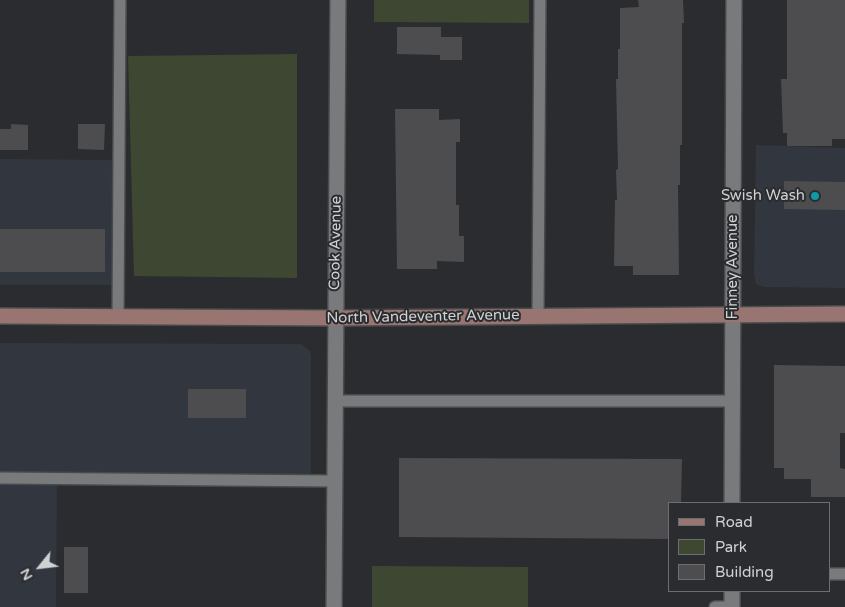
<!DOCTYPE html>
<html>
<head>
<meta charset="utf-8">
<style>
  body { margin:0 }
  #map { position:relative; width:845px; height:607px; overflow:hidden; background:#2b2c2f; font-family:"Varela Round",sans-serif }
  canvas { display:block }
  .legend { position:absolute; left:668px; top:502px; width:162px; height:90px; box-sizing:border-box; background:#2b2c2f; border:1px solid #6d6e71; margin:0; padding:6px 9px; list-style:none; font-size:15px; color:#d0d1d3 }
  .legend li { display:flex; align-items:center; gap:10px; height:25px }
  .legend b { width:25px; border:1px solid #6d6e71 }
  .north { position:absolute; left:15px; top:542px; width:50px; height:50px; -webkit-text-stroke:4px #2b2c2f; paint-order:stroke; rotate:241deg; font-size:14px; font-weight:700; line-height:20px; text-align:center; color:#d0d1d3 }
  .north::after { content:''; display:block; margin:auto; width:18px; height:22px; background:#d0d1d3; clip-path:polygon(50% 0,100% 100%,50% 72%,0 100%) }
</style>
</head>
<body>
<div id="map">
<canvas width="845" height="607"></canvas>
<ul class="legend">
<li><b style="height:6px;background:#987571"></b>Road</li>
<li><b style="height:14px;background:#3d4731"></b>Park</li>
<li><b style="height:14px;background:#4d4d50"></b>Building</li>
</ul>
<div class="north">N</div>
</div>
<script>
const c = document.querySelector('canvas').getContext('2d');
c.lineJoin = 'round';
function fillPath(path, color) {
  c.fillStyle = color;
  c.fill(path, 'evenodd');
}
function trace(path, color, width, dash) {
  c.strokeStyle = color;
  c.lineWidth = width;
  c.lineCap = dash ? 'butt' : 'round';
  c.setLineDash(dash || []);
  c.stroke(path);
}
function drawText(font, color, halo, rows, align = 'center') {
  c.font = font + ' "Varela Round",sans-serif';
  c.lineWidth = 4;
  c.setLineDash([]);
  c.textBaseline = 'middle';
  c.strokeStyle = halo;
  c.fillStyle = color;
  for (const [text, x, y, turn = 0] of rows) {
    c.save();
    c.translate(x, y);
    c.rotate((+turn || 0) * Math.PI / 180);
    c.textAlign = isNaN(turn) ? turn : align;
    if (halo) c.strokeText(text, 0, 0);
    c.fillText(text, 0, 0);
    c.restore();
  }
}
const built = new Path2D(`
  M756,145L845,148V288L764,287L756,284L754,274Z
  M0,159L112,160V285H0Z
  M0,343L301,344L310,351L311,356V475H57L56,607H0Z`);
const green = new Path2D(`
  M374,0H529V23L374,22Z
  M297,54V278L134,276L128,56Z
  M372,566L528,567V607H372Z`);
const building = new Path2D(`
  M638,0H683L684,23H682V145H680V185H678L679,275H633V266H614L615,200H617L616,170L618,169L616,79H618V49H620V8L639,7Z
  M787,0H845V139H832V146H787V133H783L781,79H787Z
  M397,27H441V37H462V60H440V55L397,54Z
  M395,109H439V120L460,119V142H456V205H459V236H464V262L437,261V269H397Z
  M11,124L28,125V150H0V129H11Z
  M78,124H105L104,150L78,149Z
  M784,181L845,182V210L784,209Z
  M0,229H105V272H0Z
  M774,365L845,366V433H840V468L845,469V497H811V479H784V468H774Z
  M188,389H246V418H188Z
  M399,458L682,459L681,503H669V539L399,537Z
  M64,547H88V593H64Z`);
const lane = new Path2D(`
  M118,316L120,0
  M538,316L540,0
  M335,401H732
  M0,478L334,481
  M829,574H845
  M715,607H732`);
const street = new Path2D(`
  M732,503L734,0
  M334,607L338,0
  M732,607V591`);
const secondary = new Path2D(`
  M0,316L335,318L845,314`);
const markers = [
  [815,196,5,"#0f9aa8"]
];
const poiNames = [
  ["Swish Wash",805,196]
];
const streetNames = [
  ["Cook Avenue",336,243,-89],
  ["Finney Avenue",733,267,-90],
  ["North Vandeventer Avenue",423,317,-1]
];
fillPath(built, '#32363e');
fillPath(green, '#3d4731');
fillPath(building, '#4d4d50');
trace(lane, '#494a4c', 14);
trace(street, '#494a4c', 18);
trace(secondary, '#494a4c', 18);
trace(lane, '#787a7c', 11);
trace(street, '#787a7c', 15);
trace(secondary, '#987571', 15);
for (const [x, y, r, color] of markers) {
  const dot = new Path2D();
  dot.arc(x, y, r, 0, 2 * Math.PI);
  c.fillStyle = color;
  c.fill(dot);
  trace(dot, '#2b2c2f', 2);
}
drawText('15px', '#d0d1d3', '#2b2c2f', poiNames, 'right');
drawText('15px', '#d0d1d3', '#2b2c2f', streetNames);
</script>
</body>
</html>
